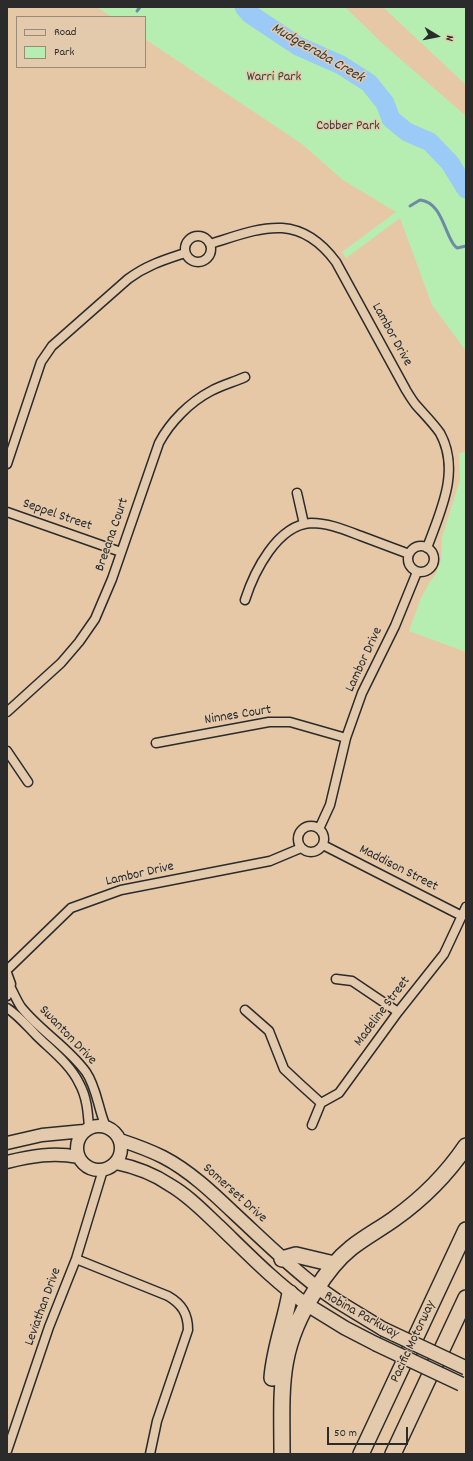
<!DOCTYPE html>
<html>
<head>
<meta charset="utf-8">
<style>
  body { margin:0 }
  #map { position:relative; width:473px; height:1461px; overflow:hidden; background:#e6c8a7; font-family:Dekko,sans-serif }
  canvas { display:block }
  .frame { position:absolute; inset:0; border:8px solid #2b2b2b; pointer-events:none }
  .legend { position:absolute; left:16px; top:16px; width:130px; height:52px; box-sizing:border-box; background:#e4caac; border:1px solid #9a8a78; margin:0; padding:5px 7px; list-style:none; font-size:12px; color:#2b2b2b }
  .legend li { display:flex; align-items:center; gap:8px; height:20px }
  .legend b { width:20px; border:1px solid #9a8a78 }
  .north { position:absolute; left:417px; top:16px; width:40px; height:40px; -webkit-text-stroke:3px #e4caac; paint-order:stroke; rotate:100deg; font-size:11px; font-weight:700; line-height:16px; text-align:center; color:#2b2b2b }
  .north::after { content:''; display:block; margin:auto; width:14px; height:18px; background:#2b2b2b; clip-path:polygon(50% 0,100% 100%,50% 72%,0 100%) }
  .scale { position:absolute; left:327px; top:1427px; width:81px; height:18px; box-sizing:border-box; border:2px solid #2b2b2b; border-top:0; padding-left:5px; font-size:12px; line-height:14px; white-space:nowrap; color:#2b2b2b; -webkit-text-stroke:3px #e4caac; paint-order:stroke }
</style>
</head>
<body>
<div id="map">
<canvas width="473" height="1461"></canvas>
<div class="frame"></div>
<ul class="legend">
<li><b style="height:5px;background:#e4caac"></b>Road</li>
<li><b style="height:11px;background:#b6eeb2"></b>Park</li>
</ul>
<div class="north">N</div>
<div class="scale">50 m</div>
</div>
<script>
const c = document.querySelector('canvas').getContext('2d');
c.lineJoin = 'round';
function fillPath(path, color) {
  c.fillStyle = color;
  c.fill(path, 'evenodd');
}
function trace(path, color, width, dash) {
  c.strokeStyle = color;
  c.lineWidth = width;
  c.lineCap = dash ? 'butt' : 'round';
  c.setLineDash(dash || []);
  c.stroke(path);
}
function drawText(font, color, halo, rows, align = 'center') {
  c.font = font + ' Dekko,sans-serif';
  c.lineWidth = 3;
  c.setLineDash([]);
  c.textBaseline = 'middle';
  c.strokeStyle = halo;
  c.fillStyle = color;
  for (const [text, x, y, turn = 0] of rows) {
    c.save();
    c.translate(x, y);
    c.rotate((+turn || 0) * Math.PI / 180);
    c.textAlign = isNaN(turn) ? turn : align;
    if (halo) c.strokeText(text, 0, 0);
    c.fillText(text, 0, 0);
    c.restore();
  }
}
const green = new Path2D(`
  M97,7H345L383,44L466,116V351L432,305L400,218L346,258L342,252L396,212L343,180L302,144L145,39V17H112Z
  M383,7H466V85Z
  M466,451V652L409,631L421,598L429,583L436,574L441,560L442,537L460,480L459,454Z`);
const stream = new Path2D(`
  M137,11L140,7
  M410,206L420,200C441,202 444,231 454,245L457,248L466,246`);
const river = new Path2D(`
  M244,7L250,14L298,46L341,65L369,83L385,103L391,119L407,132L430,142L450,163L466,189`);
const street = new Path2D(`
  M185 249a13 13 0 1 1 26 0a13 13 0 1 1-26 0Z
  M210,244C261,228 298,211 336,262L406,390C409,395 412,400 416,405C424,414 433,423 440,433C461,471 440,512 427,548
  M7,464L41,362L52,346L128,279C147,265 164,260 185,253
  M297,493L304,524
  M7,512L121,552
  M408 559a13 13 0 1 1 26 0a13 13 0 1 1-26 0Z
  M245,600C254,572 277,525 311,523C329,523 345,530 361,536C377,542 393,548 409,554
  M7,712L61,663L79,642L95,619L112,579L159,443C170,422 190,402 211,391C222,385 234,382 245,377
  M156,743L269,722H290L346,738
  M7,751L28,782
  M298 839a13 13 0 1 1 26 0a13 13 0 1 1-26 0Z
  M319,829L330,805L346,738L362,693L395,626L417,572
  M323,845L462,916
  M7,970L71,908L121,890L270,861L301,848
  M7,973L11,984L7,996
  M336,979L352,981L398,1012
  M11,988C14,994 17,1001 21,1007C40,1031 68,1047 86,1072C97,1088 98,1109 106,1127
  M7,1008C18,1015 27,1026 36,1035C51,1050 70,1064 79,1083C87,1097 88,1113 89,1128
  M245,1010L269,1031L284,1069L300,1084L321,1103
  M312,1125L321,1103L339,1093L398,1012L444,954L466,907
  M76,1259L168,1296C182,1304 188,1314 188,1330L157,1421L150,1454
  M7,1451L49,1327L76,1259L103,1170`);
const secondary = new Path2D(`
  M77 1148a22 22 0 1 1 44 0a22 22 0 1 1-44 0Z
  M120,1140C135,1145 149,1150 163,1157C190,1171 213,1193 235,1214C262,1239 288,1265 317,1287
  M7,1143L42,1135L84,1131
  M7,1162C31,1156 54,1152 78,1157
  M116,1163C135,1167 154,1174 170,1185C189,1196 204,1212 219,1226C247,1253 275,1282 306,1304`);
const primary = new Path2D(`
  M317,1287L337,1301L383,1329
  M306,1304L345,1328L376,1344`);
const highway = new Path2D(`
  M282,1259L296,1255L334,1264
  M272,1378C274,1349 285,1322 290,1293
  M282,1454C282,1388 277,1350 315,1291C325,1275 336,1260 351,1248C365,1237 380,1229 394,1219C422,1199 447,1174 466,1146
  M361,1454L466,1230
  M393,1454L466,1298`);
const primaryBridge = new Path2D(`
  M383,1329L466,1368
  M376,1344L461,1384`);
const parkNames = [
  ["Warri Park",274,78],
  ["Cobber Park",348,127]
];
const streetNames = [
  ["Lambor Drive",391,335,61],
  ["Seppel Street",57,516,19],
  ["Breeana Court",113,535,-71],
  ["Lambor Drive",365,660,-65],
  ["Ninnes Court",238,716,-9],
  ["Maddison Street",398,869,27],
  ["Lambor Drive",140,875,-13],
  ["Madeline Street",383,1012,-53],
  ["Swanton Drive",67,1036,46],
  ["Somerset Drive",234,1194,42],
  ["Leviathan Drive",44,1307,-70],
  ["Robina Parkway",361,1316,29],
  ["Pacific Motorway",414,1342,-65]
];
const waterNames = [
  ["Mudgeeraba Creek",317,54,30]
];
fillPath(green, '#b6eeb2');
trace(stream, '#6f8aa5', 3);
trace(river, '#9ccaf6', 19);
trace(street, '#2b2b2b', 11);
trace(secondary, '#2b2b2b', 15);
trace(primary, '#2b2b2b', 16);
trace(highway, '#2b2b2b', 18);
trace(street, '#e4caac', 8);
trace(secondary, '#e4caac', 12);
trace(primary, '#e4caac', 13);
trace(highway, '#e4caac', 15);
trace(primaryBridge, '#2b2b2b', 16, []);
trace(primaryBridge, '#e4caac', 13);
drawText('14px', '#393e38', '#e4caac', parkNames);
drawText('14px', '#2b2b2b', '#e4caac', streetNames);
drawText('italic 15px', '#363b3f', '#e4caac', waterNames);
</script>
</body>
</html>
